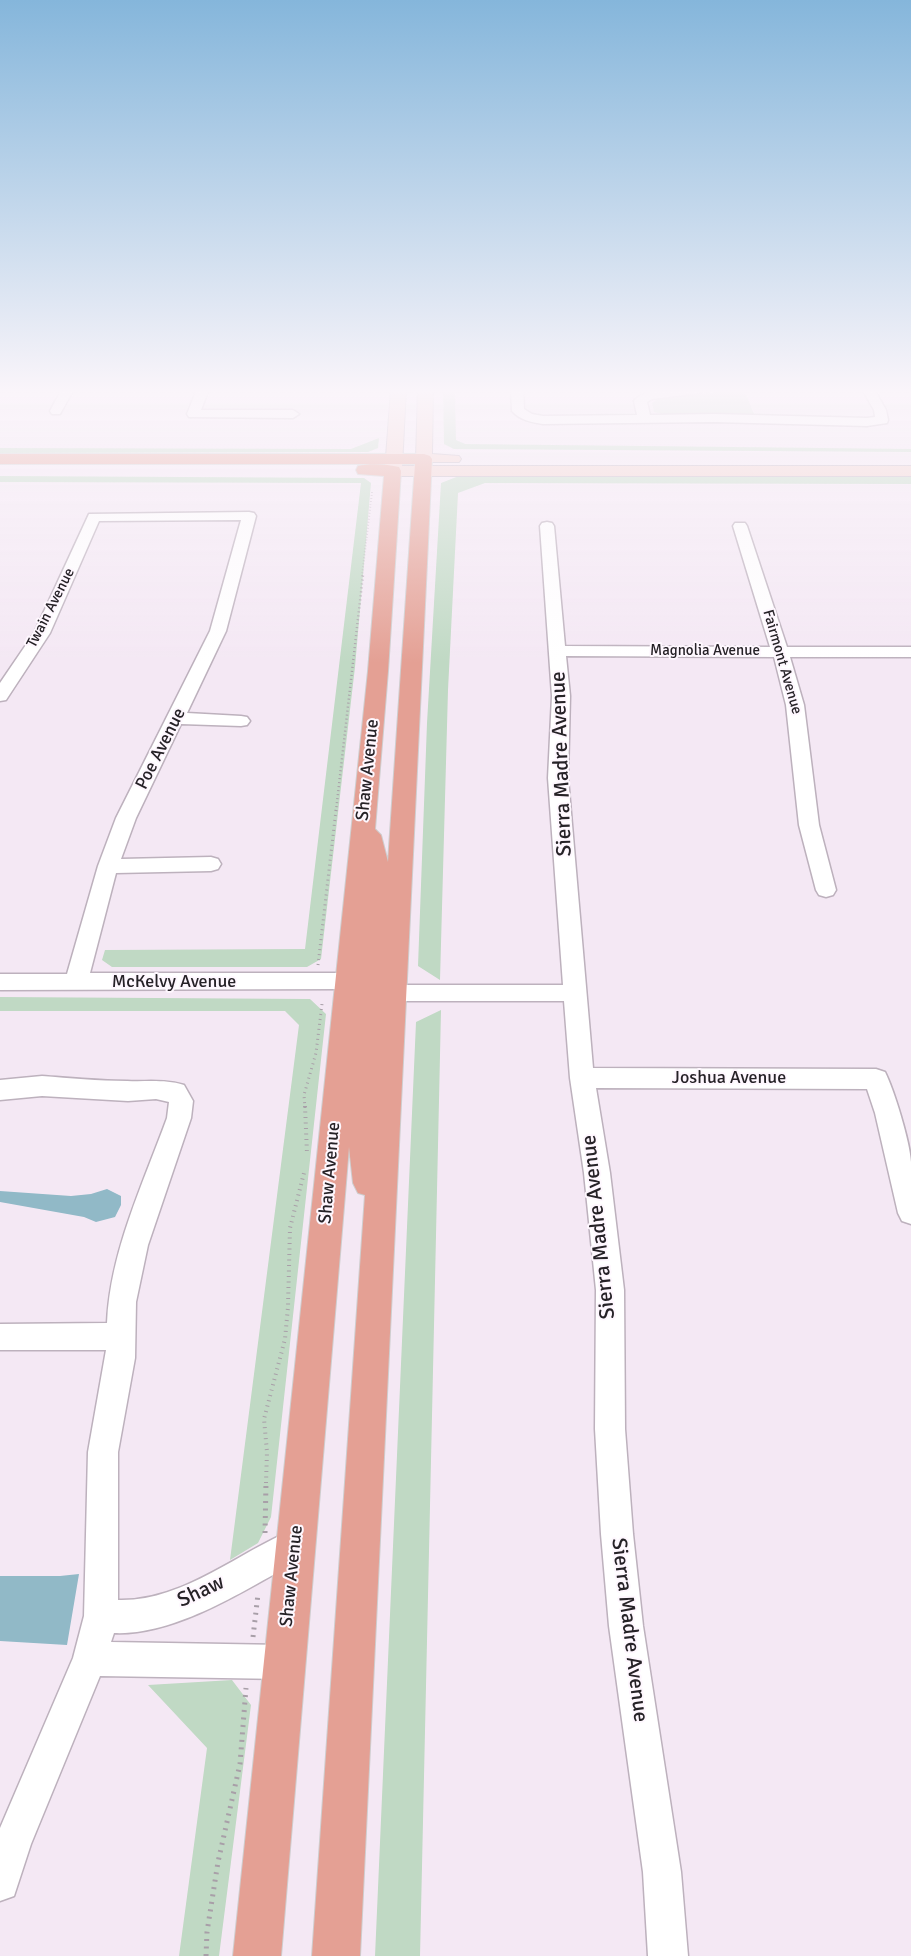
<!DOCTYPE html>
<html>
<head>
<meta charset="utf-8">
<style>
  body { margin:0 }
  canvas { display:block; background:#f4e8f4 }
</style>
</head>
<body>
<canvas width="911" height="1956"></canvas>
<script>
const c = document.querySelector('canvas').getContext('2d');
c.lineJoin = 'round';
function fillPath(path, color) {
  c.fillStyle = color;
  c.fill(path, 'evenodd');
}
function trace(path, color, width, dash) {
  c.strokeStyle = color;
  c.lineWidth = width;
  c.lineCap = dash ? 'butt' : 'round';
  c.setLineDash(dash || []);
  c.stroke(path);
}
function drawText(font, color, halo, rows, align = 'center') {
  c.font = font + ' Signika,sans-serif';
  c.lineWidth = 4;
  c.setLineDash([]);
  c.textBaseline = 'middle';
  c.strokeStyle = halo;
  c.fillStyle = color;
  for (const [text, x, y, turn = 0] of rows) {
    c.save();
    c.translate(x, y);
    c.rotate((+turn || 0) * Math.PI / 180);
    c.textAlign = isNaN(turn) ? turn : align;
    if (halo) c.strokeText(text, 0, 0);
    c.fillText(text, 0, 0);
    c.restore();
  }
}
const green = new Path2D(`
  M443,389H455L456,440L465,444L911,449V452L454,449L444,444Z
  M716,392H745L754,414H663L654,412L652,403L658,399Z
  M379,438L378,448L368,452L0,453V448L351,449Z
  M0,476L364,478L371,483L355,667L321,959L307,967H112L102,960L105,950L305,949L361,483L0,482Z
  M459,476L911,477V484L485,483L458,493L448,690L440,980L418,966L427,723L441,483Z
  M0,997L310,999L326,1014L271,1517L258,1543L230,1560L299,1025L285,1011H0Z
  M441,1010L420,1956H375L416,1022Z
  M232,1680L251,1705L219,1956H179L207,1748L148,1685Z`);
const water = new Path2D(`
  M107,1189L121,1196V1205L115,1217L96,1222L84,1217L0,1202V1191L71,1196L91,1194Z
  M79,1574L67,1645L0,1641V1576H60Z`);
const pathFar4 = new Path2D(`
  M362,576L372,492`);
const pathFar3 = new Path2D(`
  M336,811L363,575`);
const pathFar2 = new Path2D(`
  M318,965L336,810
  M305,1108L304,1095L316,1053L322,1004`);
const pathFar1 = new Path2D(`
  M305,1106L307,1153
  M266,1483L267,1452L264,1419L285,1339L288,1307L290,1228L305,1169`);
const path = new Path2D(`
  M265,1533L266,1482
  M253,1637L258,1594
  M206,1956L207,1932L218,1862L240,1764L246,1688`);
const minor = new Path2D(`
  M62,389H74L60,414H52L50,411Z
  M197,389H209L201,410H293L299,414L293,418L189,417L187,414Z
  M511,389H523L524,409L532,414L543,416L637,415L634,401C647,385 687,389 706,389L700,393L652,399L647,402L650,415L714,414L867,418L875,417L874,410L862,389H874L886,410L888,420L887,423L867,426L714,422L543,424C531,422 520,420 512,411Z
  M249,512L254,513L256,516L226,631L187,713L241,716L247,717L250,721L247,725L241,726L181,724L136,818L121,859L211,857L218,859L221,864L218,869L211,871L116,873L90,973H348L356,975L359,981L356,987L348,989L0,990V974H67L98,866L116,818L210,631L241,520L99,521L50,633L6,700L0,701V683L34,633L89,514Z
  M547,522L552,523L554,526L565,646L770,647L733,526L735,523H745L747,526L787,647H911V657H790L804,705L819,825L836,890L833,895L826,897L819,895L816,890L799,825L786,705L774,657L566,656L570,696L568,778L593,1068L876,1069L885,1072C894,1090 910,1142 911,1162C911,1183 911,1204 911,1224L902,1221L898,1213L875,1113L867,1089L596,1088L610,1173L624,1290L625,1429L633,1534L643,1626L681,1872L688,1956H648L643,1872L609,1626L601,1534L595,1429L596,1290L584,1173L570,1078L564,1001H393L385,999L382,993L385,987L393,985H563L548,778L552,696L540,526L542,523Z
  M42,1076C70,1078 98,1081 127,1081C147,1082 164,1079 184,1085L193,1101L191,1118L148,1245L136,1302L135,1358L118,1452V1600C183,1602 238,1552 295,1529L306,1534L311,1545L306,1556C252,1586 177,1636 114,1633L111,1642L283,1645L295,1650L300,1662L295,1674L283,1679L100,1676L31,1844L14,1896L0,1901V1828L73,1658L84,1616L88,1452L106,1350H0V1324L107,1323C110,1252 143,1184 167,1118L169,1102L156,1099L128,1101L42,1096L0,1100V1080Z`);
const secondary = new Path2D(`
  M391,389H406L402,466H911V476H393L387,475L385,471Z
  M418,389H433L432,454L459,456L461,459L459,462H418L416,459Z`);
const primary = new Path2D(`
  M0,454H424L430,456L432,459L360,1956H312L365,1195L358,1193L353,1183L349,1147L281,1956H233L368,671L384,476L358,474L356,470L358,466C370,463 387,464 399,467L401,471L388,671L375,829L381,835L388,862L415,464H0Z`);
const farStreetnames = [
  ["Twain Avenue",51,608,-63],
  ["Magnolia Avenue",705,651],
  ["Fairmont Avenue",782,662,74]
];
const streetNames = [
  ["Poe Avenue",161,749,-63],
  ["Shaw Avenue",368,770,-84],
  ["McKelvy Avenue",174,982],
  ["Joshua Avenue",729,1078],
  ["Shaw Avenue",330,1173,-85],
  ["Shaw Avenue",292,1576,-84]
];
const nearStreetnames = [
  ["Sierra Madre Avenue",562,764,-92],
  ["Sierra Madre Avenue",599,1227,-96],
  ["Shaw",201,1592,-25],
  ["Sierra Madre Avenue",629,1630,83]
];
fillPath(green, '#c0d9c4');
fillPath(water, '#91b9c7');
trace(minor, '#bdb1bd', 3);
trace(secondary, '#bdb1bd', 2);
trace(primary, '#cfcecf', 2);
trace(pathFar4, '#a89fa8', 2, [0.5, 2.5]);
trace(pathFar3, '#a89fa8', 2.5, [1, 3]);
trace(pathFar2, '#a89fa8', 3, [1, 4]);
trace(pathFar1, '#a89fa8', 4, [1, 4.5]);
trace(path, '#a89fa8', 5, [2, 5.5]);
fillPath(minor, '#fff');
fillPath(secondary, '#f2cfca');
fillPath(primary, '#e4a094');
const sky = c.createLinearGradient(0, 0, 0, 663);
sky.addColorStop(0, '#85b6db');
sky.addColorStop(0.59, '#faf5fa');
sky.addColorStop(1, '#faf5fa00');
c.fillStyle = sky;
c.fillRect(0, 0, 911, 663);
drawText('15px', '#262227', '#fef7fe', farStreetnames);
drawText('18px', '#262227', '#fef7fe', streetNames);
drawText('21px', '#262227', '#fef7fe', nearStreetnames);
</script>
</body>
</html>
